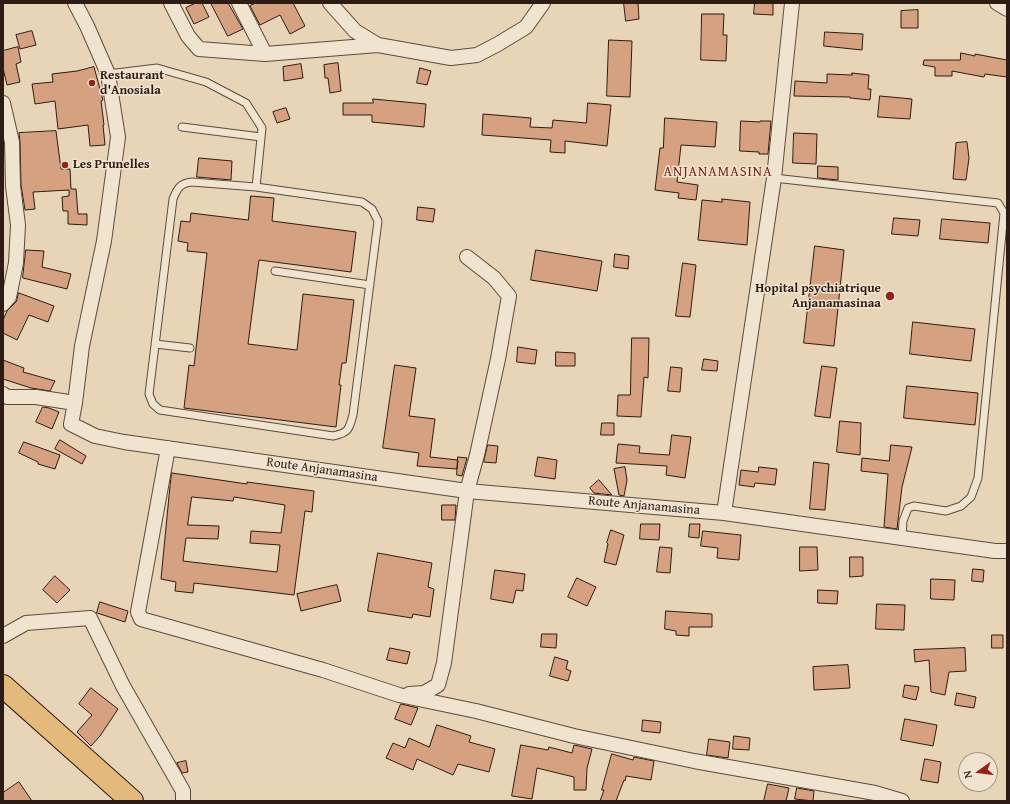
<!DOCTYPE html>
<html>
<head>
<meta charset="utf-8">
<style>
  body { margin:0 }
  #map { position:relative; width:1010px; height:804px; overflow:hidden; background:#e8d5b8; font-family:"Gentium Book Plus",serif }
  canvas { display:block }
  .frame { position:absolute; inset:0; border:4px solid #2e1b13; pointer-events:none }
  .north { position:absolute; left:958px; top:752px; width:40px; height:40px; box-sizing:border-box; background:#f0e4d1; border:1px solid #a29485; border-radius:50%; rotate:256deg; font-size:11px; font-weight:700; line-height:16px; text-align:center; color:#2e1b13 }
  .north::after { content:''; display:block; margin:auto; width:14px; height:18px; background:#8f2418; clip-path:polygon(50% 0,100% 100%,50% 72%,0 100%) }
</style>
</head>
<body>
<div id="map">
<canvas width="1010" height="804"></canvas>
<div class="frame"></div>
<div class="north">N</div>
</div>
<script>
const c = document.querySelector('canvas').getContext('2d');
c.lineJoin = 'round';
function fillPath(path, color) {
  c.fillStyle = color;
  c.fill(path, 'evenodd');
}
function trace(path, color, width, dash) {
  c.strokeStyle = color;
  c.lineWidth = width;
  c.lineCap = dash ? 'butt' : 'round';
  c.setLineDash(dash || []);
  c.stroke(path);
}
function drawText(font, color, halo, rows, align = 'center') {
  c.font = font + ' "Gentium Book Plus",serif';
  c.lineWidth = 3;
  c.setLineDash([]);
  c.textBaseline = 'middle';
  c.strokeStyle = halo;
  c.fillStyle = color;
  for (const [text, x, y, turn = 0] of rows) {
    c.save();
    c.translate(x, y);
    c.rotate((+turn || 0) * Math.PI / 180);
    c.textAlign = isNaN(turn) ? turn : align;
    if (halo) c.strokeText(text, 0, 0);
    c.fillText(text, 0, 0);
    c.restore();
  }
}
const building = new Path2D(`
  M196,3H202L209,17L194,24L186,8Z
  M211,3H228L243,29L228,36Z
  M256,3H293L305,26L290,34L280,15L260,25L250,6Z
  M624,3H638L639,19L626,21Z
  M755,3H773V15L754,14Z
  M918,10V28H901V11Z
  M702,14H724L723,35H727L726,61L701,60Z
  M32,31L36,45L20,49L16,35Z
  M825,32L863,34L862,50L824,46Z
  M609,40L632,41L630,97L607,96Z
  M18,47L21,62L16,64L20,82L7,85L3,68V51Z
  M961,53L975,56V54L1007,60V77L985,74L984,77L952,71V76H935V67L923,65L924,60H960Z
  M338,63L341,91L330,93L328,78H325L324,65Z
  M301,64L303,78L284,81L283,67Z
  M94,67L103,100L101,101L104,125H103L105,145L90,146L88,125L58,129L55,101L35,104L32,84L53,82L52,74L77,71Z
  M420,68L431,71L427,85L417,83Z
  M852,73L869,75L868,89H871L870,100L850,98V97L794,96L795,81L827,83V74L852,75Z
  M880,96L912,99L910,119L878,117Z
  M373,99L426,104L424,127L372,122V115H343V103H373Z
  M588,103L611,105L607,146L565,141V153L550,152L551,140L482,135L483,114L531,118L530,127L552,128L553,120L586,123Z
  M286,108L290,119L277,123L273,112Z
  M665,118L717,122L715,147L681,145L677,182L698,185L696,200L678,198L679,193L655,190L660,148H663Z
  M741,121L760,122V121H771L768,154H759V152L740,151Z
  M56,131L61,169H70L71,189H76L78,214H87V225L68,224V211H63L62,197L69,196V190L33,192L35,209L25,210L21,185L20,142L19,133Z
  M794,133L817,134L816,164L793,163Z
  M967,142L969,158L966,180L953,179L956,143Z
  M199,158L232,161L231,180L197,177Z
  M818,166L838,167V180L818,178Z
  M251,196L274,198L272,221L356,232L351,272L259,260L248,344L297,350L303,294L354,300L346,363H342L339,385H341L336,427L184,408L189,365L194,366L207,253L187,251L188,243L178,241L181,221L190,222L191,213L248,220Z
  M722,199L750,202L747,245L698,240L702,200L722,202Z
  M418,207L435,209L433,222L417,220Z
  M894,218L920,220L918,236L892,234Z
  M942,219L990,223L988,243L940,239Z
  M815,246L844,250L834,346L804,343Z
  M26,250L44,251L42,267L71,274L67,289L23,278Z
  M536,250L602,261L597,291L531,280Z
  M615,254L629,256L628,269L614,267Z
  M683,263L696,265L690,317L676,316Z
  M19,293L54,306L48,322L29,315L17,340L3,333V320L7,311L16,302Z
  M913,322L975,329L971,361L910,354Z
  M632,338H649L648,378L644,377L641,417L617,416L618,395H630Z
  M518,347L537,350L535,364L517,362Z
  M556,352L575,353V366H556Z
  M704,359L718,361L717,371L702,370Z
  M3,360L24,368L23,372L55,381L50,391L31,388L3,379Z
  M395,365L416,368L409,416L435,419L430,457L458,460L457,469L417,466L419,453L383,448Z
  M822,366L837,368L830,418L815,416Z
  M671,367L682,368L680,392L668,391Z
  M907,386L978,393L975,425L904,418Z
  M43,407L49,408L59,412L52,429L36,422Z
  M840,421L861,423L860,455L837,452Z
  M602,423H614V435H601Z
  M672,435L691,437L685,478L666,475L667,466L616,463L618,444L640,446L639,453L669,455Z
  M60,440L86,456L82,464L55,449Z
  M24,442L60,455L55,469L38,464V462L19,453Z
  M488,445L498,446L496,463L484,462Z
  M891,445L912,447L902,487L897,529L884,527L888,474L861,471L862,458L889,461Z
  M458,457L467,458L462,476L457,475Z
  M538,457L557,460L555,479L535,476Z
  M814,462L829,464L825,510L810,509Z
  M625,467L627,480L624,496L619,495L614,469Z
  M759,467L777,469L775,485L755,483L754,487L739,485L741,470L758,472Z
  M172,473L247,484V482L314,491L312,512L305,511L294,595L194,583L193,593L175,591L176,582L161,579L170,486ZM192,497L233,501L234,497L285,505L281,533L251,531L250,543L280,545L277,572L183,561L186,538L218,539L219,526L188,525Z
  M599,480L612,495L594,493L590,488Z
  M442,505H456L455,520H442Z
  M641,524H660L659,540L640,539Z
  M690,524H700L699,538L689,537Z
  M611,530L624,535L616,565L604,562L608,544L607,543Z
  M703,531L741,535L739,560L717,558L718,548L701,546Z
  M660,547L672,548L670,573L657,572Z
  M800,547H817L818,570L800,571Z
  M378,553L432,563L428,587L434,589L430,617L413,614L412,618L368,611Z
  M850,557H863V576L850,577Z
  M973,569L984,570L983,582L972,581Z
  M495,570L525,574L523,591L516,590L513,603L491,599Z
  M55,576L70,590L57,603L43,590Z
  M577,578L596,587L587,606L568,597Z
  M931,579L955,580L954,600L931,599Z
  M337,585L341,601L301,611L297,594Z
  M818,590L838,591L837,604L818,603Z
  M100,602L128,611L125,622L97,613Z
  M877,604L905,605L904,630L876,629Z
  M666,611L712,614V627H689V636L676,635V631L665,629Z
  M542,634H557L556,648L541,647Z
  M992,635H1003V648H992Z
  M390,648L410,652L407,664L387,660Z
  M965,648L966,671L949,672L945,695L931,692L929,660L915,662L914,650Z
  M555,657L568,661L566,669L571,671L568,681L550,676Z
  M848,665L850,688L814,690L813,667Z
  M905,685L919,687L916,700L903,697Z
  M91,688L118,709L100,736L91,746L77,732L92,715L79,704Z
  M957,693L976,697L974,708L955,705Z
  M401,704L418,708L411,725L395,719Z
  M905,719L937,725L933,746L901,740Z
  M643,720L661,722L660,733L642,731Z
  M437,725L471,736L469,742L495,749L489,772L458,764L453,775L417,759L413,770L386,758L393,743L405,748L409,738L429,747Z
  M734,736L750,738L749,750L733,749Z
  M709,739L730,742L728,758L707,755Z
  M521,745L548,750L549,747L572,753L574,745L592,749L587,768L586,790H574V777L537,768L532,799L512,796Z
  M612,754L633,760L634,757L654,761L651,780L626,776L625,781L624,780L616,801H600L604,790H602Z
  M925,759L941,762L938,783L921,780Z
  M186,761L188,772L182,773L177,763Z
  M19,782L32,801H3V793Z
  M768,784L789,788L786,801H764Z
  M797,788L814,791L813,801L795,799Z`);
const lane = new Path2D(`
  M108,74L157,68L206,82L246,103L262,128L256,187L192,182C180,183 177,189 173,199L149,394L153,404L160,410L333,436C348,433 349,430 353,415L378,221L372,209L362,202L256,187
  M182,127L261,137
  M774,178L998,203L1004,213L978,478L971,497L961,506L946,511L914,506L908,508L903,521L902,537
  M275,271L370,285
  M155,344L190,348`);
const street = new Path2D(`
  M75,3L87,26L108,74L118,137L104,241L82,346L75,403L71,424L95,436L124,442L467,491L724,513L995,551H1007
  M171,3L188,36L199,49L265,54L378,45
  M239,3L265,54
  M330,3L355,31L378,45L451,58L477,55L498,44L526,27L543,3
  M997,3L1007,9
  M3,103L12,142L13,186L18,225L16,263L9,297L3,304
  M3,394L7,397H36L75,403
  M168,448L138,612L141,619L323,670L399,695L476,711L574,736L694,761L875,793L902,801
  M724,513L774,178L792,3
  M3,636L26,623L90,618L123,686L183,791V801
  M409,694L424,693L438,685L444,663L467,491L477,455L498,359L509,296L494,278L467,257`);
const primary = new Path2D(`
  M3,686L132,801`);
const markers = [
  [92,83,4,"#8f2418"],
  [65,165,4,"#8f2418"],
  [890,296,5,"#8f2418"]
];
const poiNames = [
  ["Restaurant",100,76],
  ["d'Anosiala",100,91],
  ["Les Prunelles",73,165],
  ["Hopital psychiatrique",881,289,"right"],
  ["Anjanamasinaa",881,304,"right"]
];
const streetNames = [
  ["Route Anjanamasina",322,470,8],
  ["Route Anjanamasina",644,506,5]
];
const neighbourhoodNames = [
  ["ANJANAMASINA",718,172]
];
fillPath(building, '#d5a180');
trace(building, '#2e1b13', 1);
trace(lane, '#5c4a3c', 9);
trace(street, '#5c4a3c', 16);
trace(primary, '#2e1b13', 24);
trace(lane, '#f0e4d1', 7);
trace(street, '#f0e4d1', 14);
trace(primary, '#e4ba7c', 22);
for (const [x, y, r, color] of markers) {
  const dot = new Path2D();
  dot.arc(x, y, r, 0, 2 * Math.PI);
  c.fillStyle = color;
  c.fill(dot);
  trace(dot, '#f0e4d1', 1.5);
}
drawText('bold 13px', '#2e1b13', '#f0e4d1', poiNames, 'left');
drawText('13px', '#2e1b13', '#f0e4d1', streetNames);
c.letterSpacing = '1px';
drawText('14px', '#7a1f14', '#f0e4d1', neighbourhoodNames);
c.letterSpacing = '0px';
</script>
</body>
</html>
